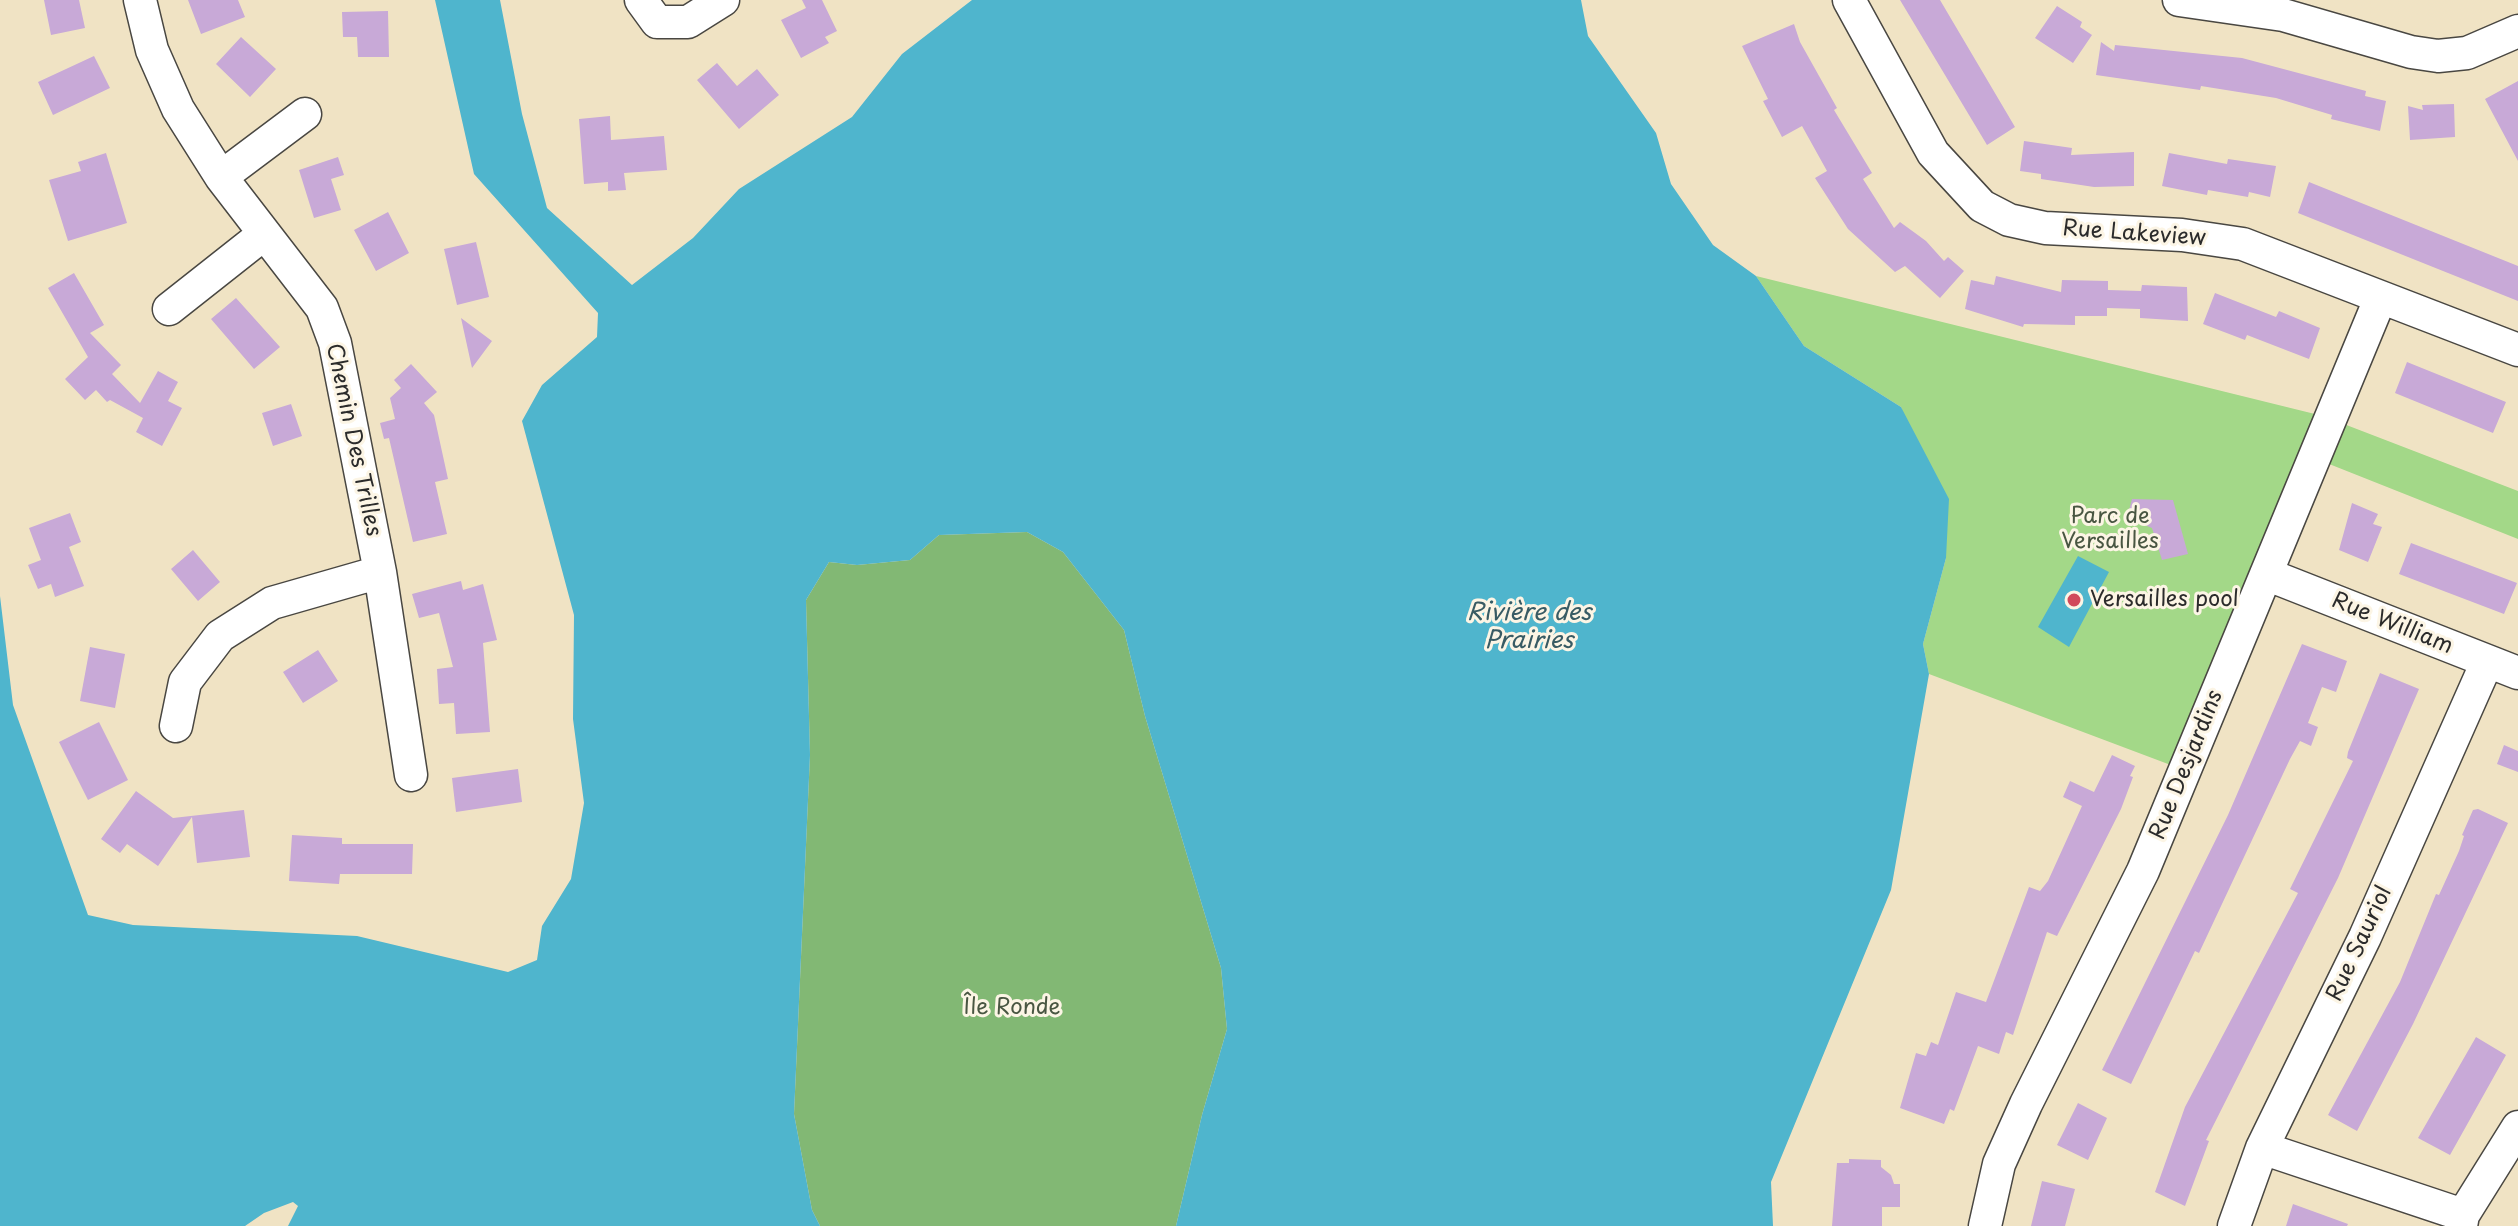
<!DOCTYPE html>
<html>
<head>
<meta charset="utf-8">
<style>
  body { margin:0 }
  canvas { display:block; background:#f0e3c4 }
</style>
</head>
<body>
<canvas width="2518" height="1226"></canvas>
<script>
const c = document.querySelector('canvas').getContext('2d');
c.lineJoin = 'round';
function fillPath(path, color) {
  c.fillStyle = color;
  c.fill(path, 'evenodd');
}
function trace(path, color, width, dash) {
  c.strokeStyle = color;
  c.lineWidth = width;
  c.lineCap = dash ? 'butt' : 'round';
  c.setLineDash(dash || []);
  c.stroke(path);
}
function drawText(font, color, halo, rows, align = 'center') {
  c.font = font + ' "Playpen Sans",sans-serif';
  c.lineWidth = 6;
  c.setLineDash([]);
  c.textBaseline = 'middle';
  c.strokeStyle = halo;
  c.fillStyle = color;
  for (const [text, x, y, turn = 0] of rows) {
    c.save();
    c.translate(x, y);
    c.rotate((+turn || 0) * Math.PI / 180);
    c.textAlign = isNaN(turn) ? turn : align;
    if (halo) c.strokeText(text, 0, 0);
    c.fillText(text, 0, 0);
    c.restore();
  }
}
const green = new Path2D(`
  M1756,276L2323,416L2518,491V539L2314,458L2184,770L1929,674L1923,644L1946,558L1901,407L1804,346Z`);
const forest = new Path2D(`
  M1027,532L1063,552L1124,630L1145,716L1221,968L1227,1029L1202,1115L1176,1226H820L812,1210L794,1114L810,755L806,600L829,562L857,565L910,560L939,535Z`);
const water = new Path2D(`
  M435,0H500L522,114L547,208L632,285L693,238L739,189L852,117L902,54L972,0H1581L1588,36L1656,133L1671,184L1713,245L1756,276L1804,346L1901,407L1949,499L1946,558L1923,644L1929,674L1891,890L1771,1182L1773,1226H1176L1202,1115L1227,1029L1221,968L1145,716L1124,630L1063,552L1027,532L939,535L910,560L857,565L829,562L806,600L810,755L794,1114L812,1210L820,1226H288L298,1206L293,1202L264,1213L245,1226H0V596L13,705L88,915L133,925L357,936L508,972L537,960L542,926L571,879L584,803L573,719L574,615L522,421L542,385L597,337L598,313L474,174Z
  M2078,556L2109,572L2069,647L2038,627Z`);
const building = new Path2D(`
  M44,0H79L85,28L51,35Z
  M188,0H238L245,17L201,34Z
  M802,0H822L837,31L825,37L829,43L801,58L781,20L806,8Z
  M1900,0H1940L2015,127L1987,145Z
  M2057,6L2082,22L2080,27L2092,35L2073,63L2035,38Z
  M388,11L389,57H358L357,37H343L342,12Z
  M1794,24L1800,42L1837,108L1834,110L1872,173L1863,179L1894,228L1900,222L1926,241L1944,261L1948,257L1964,271L1940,298L1905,266L1895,272L1848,229L1815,178L1827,171L1802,126L1782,137L1763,101L1768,99L1742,46Z
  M241,37L276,69L250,97L216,64Z
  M2101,42L2114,51L2115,45L2242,58L2366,91L2365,96L2386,101L2380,131L2331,119L2332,115L2276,98L2201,86L2200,90L2096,75Z
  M94,56L110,88L53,115L38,82Z
  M717,63L737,86L757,69L779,95L739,129L697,80Z
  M2518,81V161L2485,99Z
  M2454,104L2455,137L2410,140L2408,106L2423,110L2422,105Z
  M610,116L611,140L664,136L667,170L624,173L626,190L608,191V182L584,184L579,119Z
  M2024,141L2072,148L2071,155L2134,152V186L2094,187L2041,179V174L2020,171Z
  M106,153L127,223L68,241L49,180L81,171L78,162Z
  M2169,153L2227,164L2228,159L2276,166L2270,197L2249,192L2248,197L2208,190L2207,195L2162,186Z
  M338,157L344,175L331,179L341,210L314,218L299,170Z
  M2309,182L2518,266V301L2298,213Z
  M388,212L409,253L376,271L354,230Z
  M476,242L489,297L457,305L444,249Z
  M74,273L104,325L90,333L121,365L112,374L140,403L158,371L178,382L168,401L182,408L162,446L136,432L143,418L110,400L107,402L96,390L85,400L65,379L88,357L48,288Z
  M1996,276L2061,292L2062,280L2108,281V290L2141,291L2142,285L2187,287L2188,321L2140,318V309L2107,308V316H2075V325L2024,324L2023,327L1965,309L1971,280L1994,285Z
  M2215,293L2276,317L2279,311L2320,328L2309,359L2247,335L2245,340L2203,324Z
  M236,298L280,347L254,369L211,319Z
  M461,318L492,341L472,368Z
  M2407,362L2506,402L2493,433L2395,393Z
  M411,364L437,392L424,403L434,415L448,479L435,482L447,534L413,542L389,438L384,439L380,423L395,419L390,398L401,388L394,380Z
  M291,404L302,436L273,446L262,413Z
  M2132,499L2173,500L2188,554L2162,560L2152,528L2127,518Z
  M2352,503L2378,514L2373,524L2382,527L2368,562L2339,550Z
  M70,513L81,542L69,547L84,586L55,597L51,584L38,589L28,565L41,560L29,528Z
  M2411,543L2517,583L2504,614L2399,574Z
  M193,550L220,582L198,601L171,569Z
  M461,581L463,590L483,584L497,640L483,643L490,732L456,734L454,703L439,704L437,669L453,667L439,613L419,618L412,594Z
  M2302,644L2347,661L2336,692L2322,687L2308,723L2318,727L2311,746L2300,741L2290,759L2199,953L2195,951L2131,1084L2102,1070L2228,815Z
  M90,647L125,654L115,708L80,701Z
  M318,650L338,681L303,703L283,672Z
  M2380,673L2419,689L2338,878L2206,1140L2209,1141L2185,1206L2155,1192L2185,1107L2298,893L2290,889L2353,761L2347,758L2348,752Z
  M99,722L128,780L88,800L59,742Z
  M2504,745L2518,751V772L2497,764Z
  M2112,755L2135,766L2130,776L2133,777L2121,809L2057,936L2047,932L2013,1035L2006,1032L1999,1054L1978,1046L1954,1111L1950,1109L1944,1124L1900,1108L1916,1053L1926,1056L1931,1042L1938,1045L1956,992L1986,1002L2029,887L2040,891L2048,881L2082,806L2063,797L2070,781L2094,792Z
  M518,769L522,802L456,812L452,778Z
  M136,791L173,818L244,810L250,857L197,863L192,817L158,866L127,844L120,853L101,839Z
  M2478,809L2508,823L2413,1024L2357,1131L2328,1115L2400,982L2436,894L2439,895L2459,851L2464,836L2462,835L2473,810Z
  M292,835L342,838V844H413L412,874H340L339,884L289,881Z
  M2476,1037L2506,1055L2450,1155L2418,1138Z
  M2078,1103L2107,1118L2088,1160L2057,1145Z
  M1849,1159L1881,1160V1167L1891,1175L1894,1184H1900V1207H1882V1226H1832L1837,1163H1849Z
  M2042,1181L2075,1189L2065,1226H2031Z
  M2293,1204L2348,1224L2347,1226H2286Z`);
const minor = new Path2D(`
  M140,0L152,50L178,109L221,177L322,308L335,343L380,572L411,775
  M641,0L657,22H688L723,0
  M1849,0L1933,153L1982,206L2009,220L2045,228L2182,235L2243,244L2518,350
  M2179,0L2283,15L2411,52L2438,56L2467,53L2518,31
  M221,177L305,114
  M169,309L264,234
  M2266,574L2518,673
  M176,726L185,682L220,636L272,603L380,572
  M2262,1148L2463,1215
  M1985,1226L1999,1164L2026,1104L2143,871L2380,299
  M2234,1226L2262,1148L2365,937L2487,662
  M2461,1226L2463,1215L2518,1127`);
const markers = [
  [2074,600,8,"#d1495b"]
];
const streetNames = [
  ["Rue Lakeview",2134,234,4],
  ["Chemin Des Trilles",353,440,78],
  ["Rue William",2392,624,22],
  ["Rue Desjardins",2187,765,-68],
  ["Rue Sauriol",2360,944,-65]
];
const parkNames = [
  ["Parc de",2110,517],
  ["Versailles",2110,542],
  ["Île Ronde",1012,1008]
];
const poiNames = [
  ["Versailles pool",2090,600]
];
const waterNames = [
  ["Rivière des",1529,613],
  ["Prairies",1529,641]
];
fillPath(green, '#a3d888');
fillPath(forest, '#82b874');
fillPath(water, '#4fb5cd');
fillPath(building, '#c8a9d7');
trace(minor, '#494742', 35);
trace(minor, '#fff', 32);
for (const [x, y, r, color] of markers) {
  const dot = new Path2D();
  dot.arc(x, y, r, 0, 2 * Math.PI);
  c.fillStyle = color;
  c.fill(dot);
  trace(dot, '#fcf5e5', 3);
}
drawText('22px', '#2b2b2b', '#fcf5e5', streetNames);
drawText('22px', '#495642', '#fcf5e5', parkNames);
drawText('22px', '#2b2b2b', '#fcf5e5', poiNames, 'left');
drawText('italic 24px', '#385b64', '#fcf5e5', waterNames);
</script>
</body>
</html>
